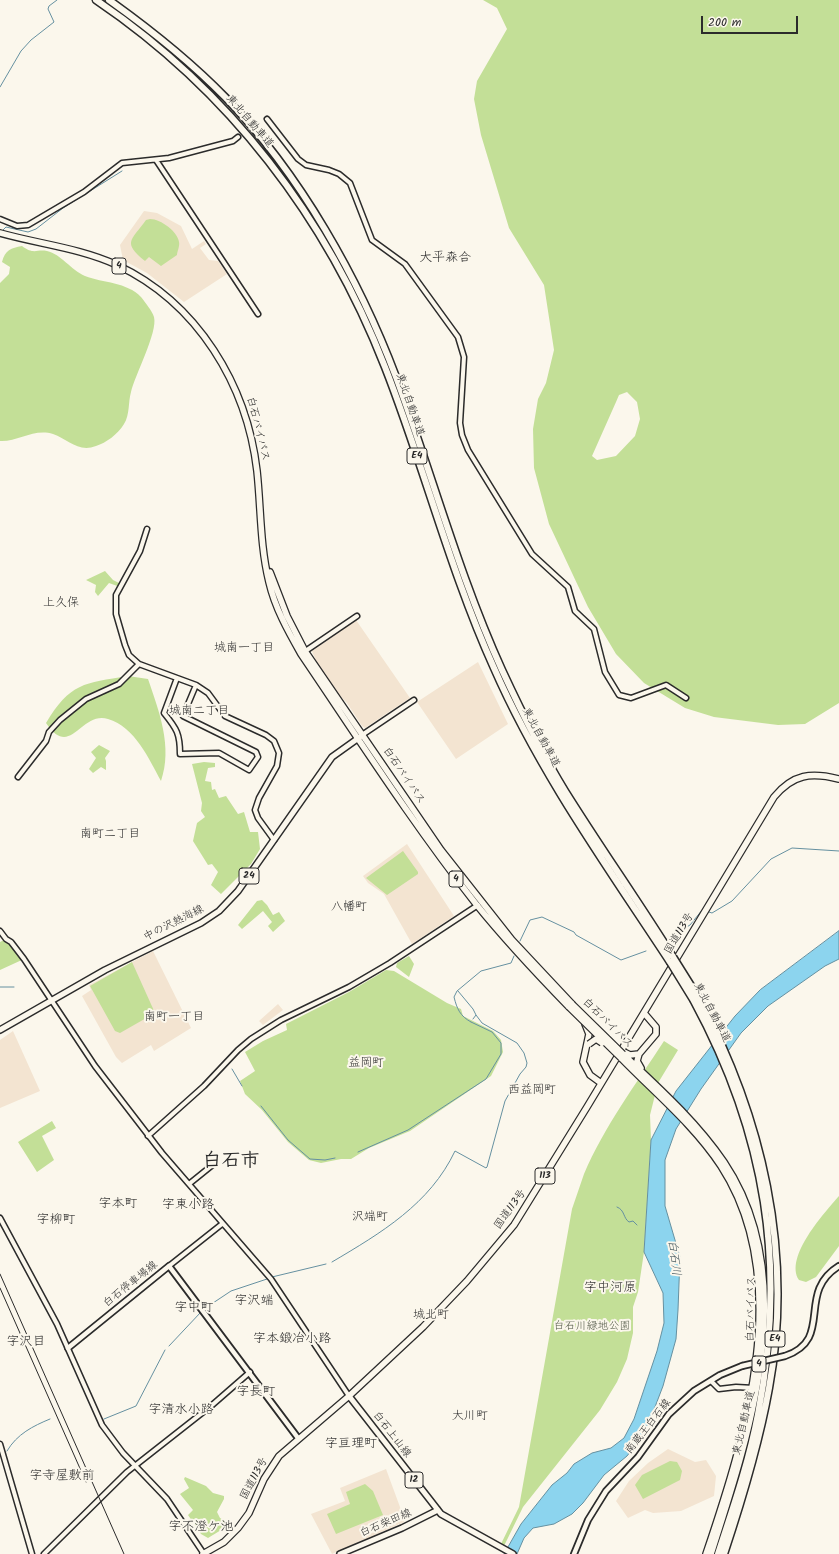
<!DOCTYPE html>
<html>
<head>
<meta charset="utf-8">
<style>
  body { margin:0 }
  #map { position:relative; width:839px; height:1554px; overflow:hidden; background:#fbf7ec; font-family:Kalam,sans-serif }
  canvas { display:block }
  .scale { position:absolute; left:701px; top:16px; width:97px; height:18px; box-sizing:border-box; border:2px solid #2b2b2b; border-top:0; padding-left:5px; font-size:12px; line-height:14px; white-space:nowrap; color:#2b2b2b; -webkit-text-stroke:3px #fbf7ec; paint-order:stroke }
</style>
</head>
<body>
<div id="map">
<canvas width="839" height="1554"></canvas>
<div class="scale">200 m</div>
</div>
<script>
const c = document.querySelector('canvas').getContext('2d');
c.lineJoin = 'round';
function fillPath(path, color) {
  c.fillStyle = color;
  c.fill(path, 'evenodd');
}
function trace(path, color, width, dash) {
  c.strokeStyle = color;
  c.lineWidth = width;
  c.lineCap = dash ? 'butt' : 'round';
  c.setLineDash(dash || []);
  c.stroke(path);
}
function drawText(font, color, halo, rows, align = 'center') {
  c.font = font + ' Kalam,"Klee One",sans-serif';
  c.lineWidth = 4;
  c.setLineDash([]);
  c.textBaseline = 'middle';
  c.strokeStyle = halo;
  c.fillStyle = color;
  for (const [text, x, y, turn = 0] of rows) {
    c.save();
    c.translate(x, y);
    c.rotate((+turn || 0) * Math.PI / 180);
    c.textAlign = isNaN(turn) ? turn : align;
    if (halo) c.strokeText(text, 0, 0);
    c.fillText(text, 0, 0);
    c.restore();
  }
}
const built = new Path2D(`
  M144,211L157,213L181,226L192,249L204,241L206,244L200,248L209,260L218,261L227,274L184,302L147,273L123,260L120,245Z
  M356,620L410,698L365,728L362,726L347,703L337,693L317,663L312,651Z
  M478,662L508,724L456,759L417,702Z
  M407,844L454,916L412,944L384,894L368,883L363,876Z
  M153,951L191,1028L154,1051L151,1045L122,1063L116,1057L82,996L91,990L89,985Z
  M278,1004L283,1010L263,1025L259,1021Z
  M13,1031L40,1091L0,1108V1040Z
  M668,1449L695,1462L706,1460L716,1476L714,1496L681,1511L653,1513L645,1510L628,1518L616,1501L629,1481L648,1463Z
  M386,1469L400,1507L404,1522L332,1554L311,1514L345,1501L340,1488Z`);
const green = new Path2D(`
  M483,0H839V703L805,724L778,725L714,717L685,708L644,683L616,654L588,607L549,524L534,468L533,429L538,399L546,383L554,350L544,285L509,228L481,135L474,99L477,81L507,29L497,8ZM627,392L637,402L640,419L635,436L616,456L597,460L592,456L616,402L619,395Z
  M150,219C161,219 178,232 179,242C180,246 177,252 177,255L161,266L149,257L145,261C122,242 131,241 146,220Z
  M22,246C34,255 36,249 47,251C61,254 71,270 85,276C103,283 127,282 141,297C145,302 152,311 154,317C158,332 135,375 131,392C128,402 130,415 124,424C118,434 106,443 96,446C78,453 68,439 53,434C34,428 18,442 0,441V283L9,274L10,267L2,262C5,250 11,248 22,246Z
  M105,571L113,580L121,584L120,587L109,583L98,596L95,592L96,585L86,580Z
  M128,676L148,679C159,711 173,747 161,781C149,759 135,727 108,719C80,711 71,760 46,723C70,683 84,683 128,676Z
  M99,745L110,751L105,758L106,761V770L101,767L93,773L89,769L96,758L91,752Z
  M204,762L215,763V767L208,768L205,781L211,782L212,790L215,789L219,798L226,796L238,814L244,812L250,832H258L260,849L251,864L221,894L211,885L218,872L212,864L208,865L193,841L197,823L205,817L201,811L202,803L192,764Z
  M403,851L418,872V874L387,895L366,878Z
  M262,900L267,905L273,915L279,912L285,921L273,932L268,926L272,922L263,911L242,929L238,925L257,901Z
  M6,939L24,959L0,970V942Z
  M409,956L414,964L409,977L396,967L397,963Z
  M132,962L155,1013L120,1033L115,1031L90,986Z
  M386,970L394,971L447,1003L461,1009L463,1016L493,1031L501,1040L503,1052L491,1076L410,1131L369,1148L351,1159H341L321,1163L309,1160L288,1142L262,1110L245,1094L240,1081L255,1071L245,1052L263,1041L287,1030L286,1024L349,992Z
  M664,1041L678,1050L658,1083L650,1115L651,1140L644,1252L638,1292L633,1307V1333L627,1359L617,1382L600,1410L523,1507L504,1546L501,1544L519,1507L572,1209C576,1197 580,1186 584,1174C604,1127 636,1084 664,1041Z
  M52,1121L56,1128L42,1136L54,1160L37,1172L18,1142Z
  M839,1196V1246L816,1277L806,1282L799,1280C784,1257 825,1212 839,1196Z
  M670,1461L677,1462L682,1471L680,1480L643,1499L635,1485L642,1475Z
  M185,1477L206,1486L213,1493L224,1496V1499L217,1512L220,1518L231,1524L208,1538L201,1534L188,1515L193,1510L180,1494L189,1488L184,1479Z
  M365,1484L373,1491L383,1515L336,1534L327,1514L350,1504L346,1492Z`);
const water = new Path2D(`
  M839,931V959L825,966L768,1006L741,1033L701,1089L676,1129L665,1160V1206L680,1257L678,1310L676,1339L663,1386L650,1420L638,1442L627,1456L604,1475L583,1503L572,1514L554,1524L533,1528L524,1538L517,1554H504L521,1524L552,1485L567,1473L574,1464L592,1453L611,1448L624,1438L634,1419L657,1351L664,1323L663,1293L644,1252L651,1140L676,1091L735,1016L760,990Z`);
const stream = new Path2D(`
  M0,87L21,51L31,40L54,22L48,9L49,6L57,0
  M1,232L6,227L28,232L36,229L63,208L122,171
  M709,912L712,913L732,901L771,859L792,848L839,851
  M675,934L690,925L703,909
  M520,941L530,920L542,917L574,932L576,935L621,960L646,951
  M0,987H14
  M458,991L473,1009L476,1015
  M471,1022C460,1016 457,1009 454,997L457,991L481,971L511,963L514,956
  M232,1069L242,1086
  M261,1106L288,1140L310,1159L325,1160L335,1158
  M358,1152L408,1130L486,1079L501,1054V1043L492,1032L471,1022
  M617,1207C625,1210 623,1218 629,1222L633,1221L637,1225
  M332,1262C381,1233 430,1204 455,1151L486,1168L487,1167L505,1101L520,1074L526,1067L527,1063L524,1053L517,1043L482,1023L476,1015L473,1019
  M272,1277L326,1264
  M204,1309L231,1291L267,1279
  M169,1346L201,1312
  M104,1419L136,1406L165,1350
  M7,1451C17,1434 33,1426 50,1419`);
const tertiary = new Path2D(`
  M267,119L298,159L306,165L329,170L339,174L350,183L372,240L405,264L458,337L464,357L460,423L462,435L468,450L532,554L568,587L575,611L594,629L605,672L619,695L631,698L666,685L686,698
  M156,160L258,314
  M0,219L17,226L28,225L84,192L122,163L169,158L233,141L238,137
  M147,529L140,551L116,595V614L125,645L129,655L139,664L196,685L208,693L225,716L266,735L274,741L279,753L277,766L259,798L255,810L258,818L274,840
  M304,652L357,616
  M177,678L164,713C177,729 180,734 180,754L219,753L249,770L258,757L256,752L183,716L196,685
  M362,735L414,700
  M18,777L46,741L49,732L60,720L86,699L119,684L139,664
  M0,931L6,939L11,942L24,959L95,1066L162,1153L271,1279L349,1396
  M148,1136L204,1086L238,1050L251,1039L281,1020L349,987L390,963L478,905
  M189,1184L215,1163
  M0,1218L57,1324L102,1425L123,1453L167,1499L204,1554
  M169,1266L222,1224
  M711,1381L719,1389L736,1387L754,1388
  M0,1444L32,1554
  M44,1554L127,1472L211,1406L250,1372`);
const secondary = new Path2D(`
  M68,1348L169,1266L298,1438
  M785,1356C835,1339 795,1293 839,1266
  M574,1554L588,1520L606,1491L638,1457L669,1414L694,1391L720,1375L742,1366`);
const primary = new Path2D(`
  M0,1030L105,970L201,923L219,911L238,891L332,757L360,737
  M349,1396L441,1514L513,1554
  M340,1554L402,1528L438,1510`);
const trunk = new Path2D(`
  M0,233C39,244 80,248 117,265C198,303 247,385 257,471C261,508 260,546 269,582C275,608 288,631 301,654C358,738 413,824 476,904C505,940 537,974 569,1007
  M270,572L287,616L305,651L441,850L512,940L572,1004
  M585,1024L589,1034L583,1062L590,1075L601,1083
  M624,1052L630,1055L639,1054L656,1034V1027L644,1013
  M623,1054C658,1087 696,1121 724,1162C802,1278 750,1433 711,1554
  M639,1054L637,1061L641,1068
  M621,1058C655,1093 694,1125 721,1166C795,1280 746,1436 706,1554
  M203,1554L224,1542L238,1528L249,1513L264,1479L279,1456L349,1396L423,1327L467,1281L514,1225L587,1107L774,797C793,774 811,772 839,779`);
const motorway = new Path2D(`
  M96,0C229,90 327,218 385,367C424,466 450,571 494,668C540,773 607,866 670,962
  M109,0C151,30 191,62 226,98C300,174 359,279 396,377C432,474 459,576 502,670C521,711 541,752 565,791C600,847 638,901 673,957
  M698,997C762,1116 794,1252 769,1388C759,1444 742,1500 724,1554
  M694,1001C766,1134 787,1266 758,1414C749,1462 733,1508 718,1554`);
const rail = new Path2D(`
  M0,1274L124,1554
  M0,1288L86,1482`);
const secondaryBridge = new Path2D(`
  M742,1366L785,1356`);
const trunkBridge = new Path2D(`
  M572,1004L623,1054
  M569,1007L621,1058
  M589,1044L596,1039L602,1043`);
const motorwayBridge = new Path2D(`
  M673,957L698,997
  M670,962L694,1001`);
const shields = [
  [119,266,14],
  [417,456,20],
  [249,876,20],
  [456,879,14],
  [545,1176,20],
  [775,1339,20],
  [759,1364,14],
  [414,1480,18]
];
const shieldNames = [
  ["4",119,266],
  ["E4",417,456],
  ["24",249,876],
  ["4",456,879],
  ["113",545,1176],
  ["E4",775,1339],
  ["4",759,1364],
  ["12",414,1480]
];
const streetNames = [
  ["東北自動車道",249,122,49],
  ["東北自動車道",409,405,71],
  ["白石バイパス",257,429,76],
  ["東北自動車道",540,738,61],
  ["白石バイパス",403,776,56],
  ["中の沢熱海線",174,924,-27],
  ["国道113号",680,934,-59],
  ["東北自動車道",711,1013,62],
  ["白石バイパス",607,1024,45],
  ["国道113号",511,1210,-54],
  ["白石停車場線",131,1285,-39],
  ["白石バイパス",752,1309,-89],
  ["東北自動車道",745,1423,-77],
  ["南蔵王白石線",649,1427,-52],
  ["白石上山線",391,1435,52],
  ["国道113号",255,1479,-62],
  ["白石柴田線",386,1524,-23]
];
const parkNames = [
  ["白石川緑地公園",592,1327]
];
const neighbourhoodNames = [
  ["上久保",61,604],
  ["城南一丁目",244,649],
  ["城南二丁目",199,712],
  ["南町二丁目",110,835],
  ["八幡町",349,908],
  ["南町一丁目",174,1018],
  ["益岡町",366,1064],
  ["西益岡町",532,1091],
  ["沢端町",370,1218],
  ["城北町",431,1316],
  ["大川町",470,1417]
];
const waterNames = [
  ["白石川",673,1258,83]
];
const quarterNames = [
  ["大平森合",445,259],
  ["字本町",118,1205],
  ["字東小路",188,1206],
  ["字柳町",56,1221],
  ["字中河原",610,1289],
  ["字沢端",254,1302],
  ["字中町",194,1309],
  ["字本鍛冶小路",292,1340],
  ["字沢目",26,1343],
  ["字長町",256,1393],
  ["字清水小路",181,1411],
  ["字亘理町",351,1445],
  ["字寺屋敷前",62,1477],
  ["字不澄ケ池",201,1528]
];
const townNames = [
  ["白石市",231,1163]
];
fillPath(built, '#f3e4d1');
fillPath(green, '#c3df97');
fillPath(water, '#8cd4ee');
trace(water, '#6590a0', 1);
trace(stream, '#6590a0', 1);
trace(tertiary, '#2b2b2b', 7);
trace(secondary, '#2b2b2b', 8);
trace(primary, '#2b2b2b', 8);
trace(trunk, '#2b2b2b', 8);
trace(motorway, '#2b2b2b', 9);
trace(tertiary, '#fbf7ec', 4);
trace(secondary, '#fbf7ec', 4.5);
trace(primary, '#fbf7ec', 5);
trace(trunk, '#fbf7ec', 5.5);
trace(motorway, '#fbf7ec', 6);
trace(rail, '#2b2b2b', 1);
trace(secondaryBridge, '#2b2b2b', 8, []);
trace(trunkBridge, '#2b2b2b', 8, []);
trace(motorwayBridge, '#2b2b2b', 9, []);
trace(secondaryBridge, '#fbf7ec', 4.5);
trace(trunkBridge, '#fbf7ec', 5.5);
trace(motorwayBridge, '#fbf7ec', 6);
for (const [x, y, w] of shields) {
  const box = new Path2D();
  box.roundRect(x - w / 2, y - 8, w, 16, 3);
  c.fillStyle = '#fbf7ec';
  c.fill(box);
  trace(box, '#2b2b2b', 1);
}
drawText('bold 10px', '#2b2b2b', null, shieldNames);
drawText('11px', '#2b2b2b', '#fbf7ec', streetNames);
drawText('11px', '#515846', '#fbf7ec', parkNames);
drawText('12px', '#2b2b2b', '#fbf7ec', neighbourhoodNames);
drawText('italic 12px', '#43555c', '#fbf7ec', waterNames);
drawText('13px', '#2b2b2b', '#fbf7ec', quarterNames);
drawText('bold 19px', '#2b2b2b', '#fbf7ec', townNames);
</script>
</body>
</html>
